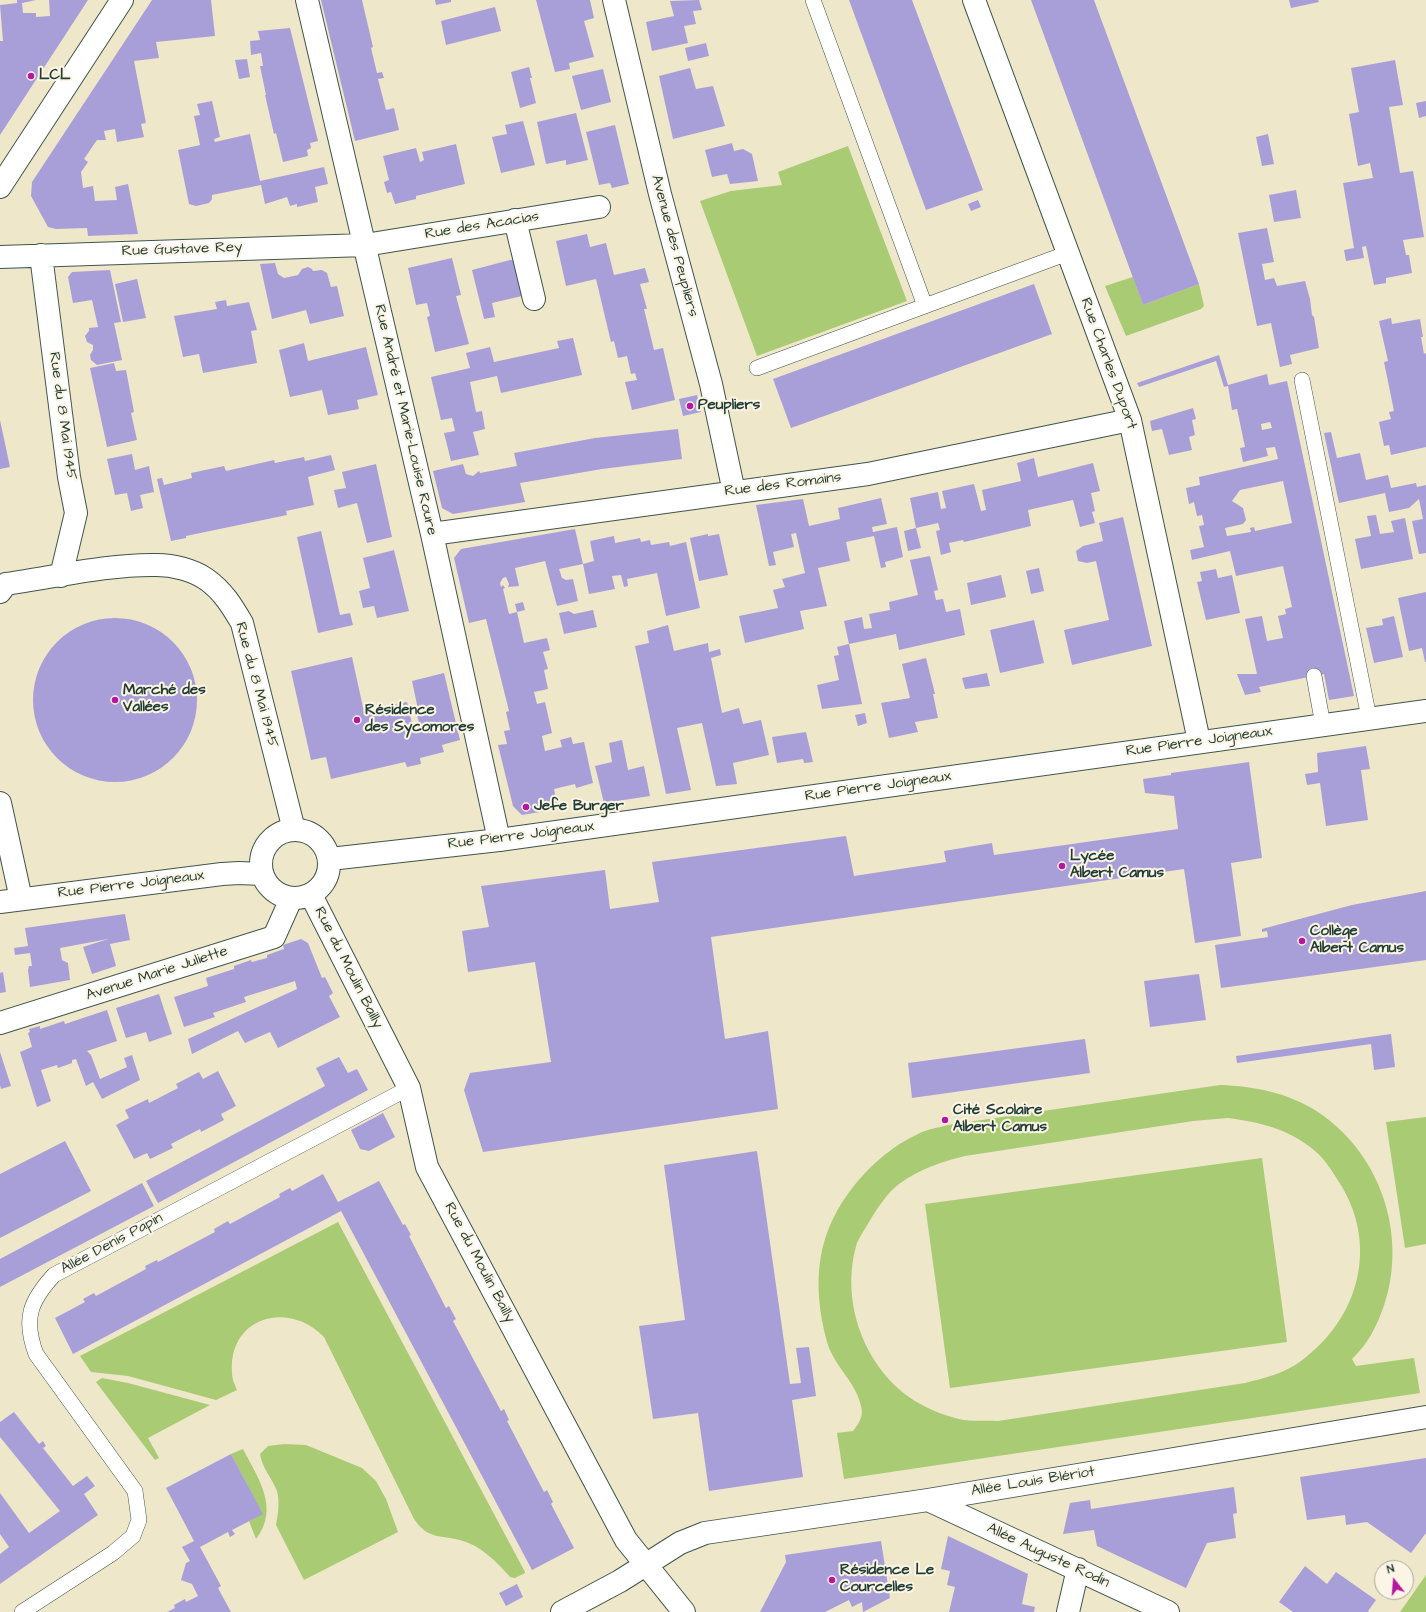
<!DOCTYPE html>
<html>
<head>
<meta charset="utf-8">
<style>
  body { margin:0 }
  #map { position:relative; width:1426px; height:1612px; overflow:hidden; background:#efe7c9; font-family:"Architects Daughter",sans-serif }
  canvas { display:block }
  .north { position:absolute; left:1374px; top:1560px; width:40px; height:40px; box-sizing:border-box; background:#fcf5e5; border:1px solid #a4ab9e; border-radius:50%; rotate:343deg; font-size:11px; font-weight:700; line-height:16px; text-align:center; color:#1f3d34 }
  .north::after { content:''; display:block; margin:auto; width:14px; height:18px; background:#b5179e; clip-path:polygon(50% 0,100% 100%,50% 72%,0 100%) }
</style>
</head>
<body>
<div id="map">
<canvas width="1426" height="1612"></canvas>
<div class="north">N</div>
</div>
<script>
const c = document.querySelector('canvas').getContext('2d');
c.lineJoin = 'round';
function fillPath(path, color) {
  c.fillStyle = color;
  c.fill(path, 'evenodd');
}
function trace(path, color, width, dash) {
  c.strokeStyle = color;
  c.lineWidth = width;
  c.lineCap = dash ? 'butt' : 'round';
  c.setLineDash(dash || []);
  c.stroke(path);
}
function drawText(font, color, halo, rows, align = 'center') {
  c.font = font + ' "Architects Daughter",sans-serif';
  c.lineWidth = 4;
  c.setLineDash([]);
  c.textBaseline = 'middle';
  c.strokeStyle = halo;
  c.fillStyle = color;
  for (const [text, x, y, turn = 0] of rows) {
    c.save();
    c.translate(x, y);
    c.rotate((+turn || 0) * Math.PI / 180);
    c.textAlign = isNaN(turn) ? turn : align;
    if (halo) c.strokeText(text, 0, 0);
    c.fillText(text, 0, 0);
    c.restore();
  }
}
const green = new Path2D(`
  M848,146L907,301L757,356L700,201L731,191L782,185L778,172Z
  M1133,277L1143,305L1199,284L1204,306L1201,309L1126,336L1105,286Z
  M1220,1085C1254,1086 1289,1093 1318,1112C1391,1161 1414,1260 1371,1335C1366,1344 1359,1352 1352,1359L1356,1366L1414,1358L1420,1393L844,1479L837,1433L853,1431C859,1423 864,1416 861,1406C856,1382 834,1366 827,1342C811,1282 816,1231 857,1182C874,1162 894,1145 918,1134C927,1129 938,1128 948,1125ZM1228,1118C1259,1122 1290,1129 1315,1151C1325,1159 1332,1171 1339,1182C1379,1244 1360,1318 1301,1361C1285,1373 1265,1378 1245,1383L998,1421C986,1420 971,1422 959,1419C942,1415 923,1407 909,1397C862,1363 840,1298 857,1243C860,1236 865,1229 869,1222C877,1209 886,1194 899,1184C919,1169 941,1162 965,1156L1193,1121Z
  M1426,1117V1244L1405,1248L1386,1122Z
  M1262,1158L1287,1342L950,1388L925,1204Z
  M338,1222L525,1572V1573L515,1578L510,1577C498,1563 481,1546 463,1541C441,1534 429,1541 414,1519L324,1337C288,1300 228,1317 232,1373C232,1379 235,1385 237,1390L216,1400L128,1376L91,1372L80,1356Z
  M102,1378L128,1383L210,1405L148,1438L159,1458L155,1460L96,1382Z
  M284,1444L306,1445L362,1468L376,1481L386,1499L398,1532L304,1580L276,1525C278,1515 280,1501 277,1491C272,1478 262,1468 260,1454L268,1446Z
  M243,1449C258,1478 280,1508 256,1539L249,1521L262,1513L231,1454Z
  M1426,1575V1612H1400Z`);
const building = new Path2D(`
  M17,0H36L22,3L23,13H36V17L50,16L49,0H88L0,135V41H3L0,5L17,3Z
  M152,0H211L215,36L156,42L159,58L134,61L146,123L141,124L144,137L117,142L115,129L104,131L106,140H97L84,159L88,162L81,172L83,188L93,186L95,201L117,200L115,187L128,184L138,234L88,236L87,228L56,229L48,227L31,196L32,182Z
  M321,0H362L373,47L371,48L377,73L382,72L384,78L378,79L386,110L394,108L399,130L355,141Z
  M435,0H451V2L436,5Z
  M536,0H590L594,18L584,21L594,57L569,63L570,69L555,72Z
  M699,0L702,10L693,11L696,24L684,26L688,43L652,51L646,22L674,16L670,1Z
  M849,0H912L983,190L926,210Z
  M1031,0H1094L1199,284L1143,305Z
  M1289,0H1318L1319,2L1291,8Z
  M495,7L501,31L446,45L441,21Z
  M290,28L318,141L310,143L311,148L307,150L308,156L283,162L276,133L274,134L265,95H266L260,66H263L261,53L251,55L250,41L260,40L258,31Z
  M706,43L709,56L688,61L685,48Z
  M247,59L250,77L239,79L235,60Z
  M1395,60L1403,105L1389,107L1400,173L1413,171L1424,237L1403,240L1406,255H1409L1412,273L1386,278V283L1374,285L1366,246L1362,247L1364,258L1346,261L1344,250L1354,248L1343,183L1373,178L1370,163L1358,166L1349,114L1359,112L1351,68Z
  M529,67L532,78H530L536,103L520,108L511,72Z
  M690,68L696,89L713,86L725,126L673,139L659,76Z
  M603,69L611,102L581,110L572,76Z
  M212,101L220,137L214,139L215,142L250,134L260,181L324,167L328,184L315,187L318,202L297,207V204L290,206L287,197L265,204L261,185L212,195V199L209,203L196,206L189,204L178,150L200,145L194,116L200,115L197,104Z
  M1426,101V116L1419,118L1416,103Z
  M576,113L588,160L566,165V160L546,164L537,122Z
  M523,121L535,165L501,173L492,137L507,134L505,125Z
  M615,125L629,184L612,188L610,183L599,185L586,132Z
  M1268,134L1274,164L1262,166L1256,137Z
  M732,143L734,151L743,149L752,154L758,181L730,184L727,174L712,177L705,150Z
  M456,144L465,184L416,196V199L395,204L391,192L387,193L384,182L389,180L383,156L416,148L420,162L424,160L422,152Z
  M1296,190L1301,218L1274,222L1269,195Z
  M978,200L981,207L971,211L968,204Z
  M1267,228L1274,262L1262,264L1265,280L1274,278L1277,286L1305,281L1310,299L1312,315L1314,317L1319,348L1290,355L1292,364L1280,367L1271,323L1257,326L1238,233Z
  M587,234L590,247L606,243L614,275L645,268L649,282L640,284L647,309H644L654,350L663,348L675,400L632,410L625,382L637,380L635,373L631,374L627,356L618,358L614,341L611,342L596,279L566,286L556,241Z
  M452,258L461,295L456,296L469,344L435,352L427,317L430,316L427,303L416,305L408,268Z
  M510,260H514L522,296L492,303L495,317L484,319L472,270Z
  M275,263L278,274L284,278L298,275L302,269L308,267L312,269L313,271L322,270L327,273L331,287L337,286L344,316L310,324L306,310L272,319L260,264Z
  M110,270L121,322L114,323L122,360L97,365L91,360L90,355L93,350V345L87,342L85,336L89,331V328L98,327L92,300L73,303L68,277L72,272Z
  M137,279L146,318L123,322L115,284Z
  M1034,284L1052,334L791,428L773,379Z
  M226,300L227,306L249,302L257,330L251,331L257,363L203,373L199,354L183,357L174,316L217,309L215,302Z
  M1391,318L1392,324L1420,319L1423,337H1421L1424,354L1426,353V447L1391,455L1389,445L1384,446L1379,422L1391,419L1389,412L1394,411L1384,362L1388,361L1379,321Z
  M573,338L582,375L501,393L497,376L470,382L476,412L482,411L485,429L473,432L479,455L451,461L444,433L455,431L452,418L441,420L431,377L470,368L466,353L490,347L494,362L559,348L557,341Z
  M304,343L308,361L366,347L378,395L357,400L359,409L328,415L322,390L290,397L279,350Z
  M1219,355L1228,385L1267,374L1269,385L1287,381L1354,696L1329,700L1324,674L1259,687L1261,692L1245,695L1237,674H1257L1245,619L1262,616L1267,641L1283,638L1278,616L1286,614L1285,609L1292,607L1283,566L1236,576L1230,551L1192,560L1190,550L1204,547L1199,526L1204,525L1202,515L1197,516L1194,502L1189,504L1186,488L1200,485L1199,477L1278,459L1275,447L1266,448L1268,456L1243,462L1240,448L1245,447L1237,409L1232,410L1228,386L1224,387L1216,361L1139,387L1137,383ZM1270,422L1272,428L1262,430L1261,424ZM1283,481L1292,523L1255,531L1254,527L1250,528L1251,532L1227,536L1225,528L1243,524L1246,520L1243,508L1232,501L1240,490Z
  M114,363L116,371L126,370L134,412L131,413L137,440L107,447L90,368Z
  M697,395L701,412L683,416L679,399Z
  M1193,408L1196,419L1192,420L1195,435L1189,437L1192,450L1169,455L1162,429L1152,431L1150,421Z
  M0,420L10,467L0,469Z
  M678,429L682,459L602,469L520,483L525,502L453,514L442,508L433,471L463,464L466,474L473,476L479,471L480,473L517,466L514,453L595,438Z
  M1331,432L1337,458L1360,453L1366,480L1388,475L1391,488L1416,483L1417,487L1426,485V553L1419,554L1412,521L1423,519L1419,499L1409,508L1389,512L1385,493L1339,503L1324,433Z
  M132,454L135,470L149,466L154,492L140,495L143,508L131,511L127,493L115,495L107,459Z
  M331,455L335,470L308,477L314,505L286,511L287,515L186,536V538L171,541L157,479L162,478L164,485L192,478L191,473L224,466L226,471L274,460L275,463L304,457L305,461Z
  M1034,458L1038,477L1093,463L1100,491L1091,493L1095,511L1092,512L1095,523L1080,527L1073,500L1028,510L1031,526L964,542L963,540L949,543L951,552L941,555L936,531L940,530L938,523L916,528L910,498L938,492L941,509L946,508L942,491L974,484L981,511L986,510L982,490L1021,481L1017,463Z
  M376,464L392,537L367,543L357,503L338,508L334,490L346,488L342,472Z
  M881,498L887,524L872,527L873,532L897,527L903,557L885,562L886,567L881,568L874,536L846,542L850,561L818,568L827,606L800,611L804,629L745,643L739,616L778,608L773,590L785,587L782,579L805,573L796,533L791,534L794,547L773,552L776,565L769,566L756,505L803,499L809,526L840,519L838,508Z
  M1376,515L1380,534L1394,532L1391,521L1405,518L1413,559L1361,569L1355,539L1371,536L1367,516Z
  M1123,517L1152,646L1072,665L1064,630L1109,620L1096,561L1087,563L1078,561L1076,551L1083,546L1103,541L1099,523Z
  M916,528L921,548L908,551L904,531Z
  M575,529L583,564L559,569L562,578L566,580L573,579L578,601L557,606L545,561L515,568L519,586L508,587L509,584L506,577L503,578L500,583L501,587L503,585L505,588L503,589L509,614L517,612L524,643L547,638L550,650L543,652L548,669L544,670L548,689L534,692L537,704L545,702L552,733L542,736L545,751L562,747L560,740L571,737L573,744L584,742L593,783L576,788L575,784L554,789L558,809L522,815L513,806L498,745L507,744L504,731L510,730L506,712L509,711L486,619L469,623L454,558L461,549Z
  M321,531L340,615L350,613L353,625L318,633L297,537Z
  M708,534V536L719,534L728,575L699,581L690,538Z
  M614,536L615,543L640,538L641,542L650,540L651,545L669,542L670,546L686,542L700,608L666,616L657,573L627,579L628,586L624,587L621,575L612,576L615,589L589,594L583,564L594,561L590,541Z
  M394,550L409,611L377,618L374,606L363,608L359,591L370,588L363,558Z
  M930,556L938,590L934,591L936,600L943,599L946,612L960,609L965,635L899,650L896,634L849,644L844,621L862,617L864,629L872,628L869,614L890,610L889,602L918,595L910,560Z
  M1039,568L1044,591L1031,594L1026,571Z
  M1216,569L1218,578L1232,575L1240,613L1206,620L1197,582L1202,581L1200,572Z
  M1001,575L1006,597L971,605L967,583Z
  M1426,592V662H1425L1422,648L1409,651L1398,598Z
  M523,602L525,610L517,612L515,604Z
  M593,610L597,627L564,634L559,613L569,611L574,614Z
  M1394,616L1403,657L1374,663L1366,628L1383,625L1382,619Z
  M33 700a82 82 0 1 1 164 0a82 82 0 1 1-164 0Z
  M1034,620L1044,663L1000,673L990,630Z
  M668,625L674,651L708,643L709,652L720,649L721,655L711,658L722,713L739,708L743,724L761,720L769,755L733,763L737,784L716,786L702,723L677,728L691,790L666,794L635,646L649,643L647,631Z
  M849,644L862,704L822,709L817,685L839,680L834,656L839,655L837,647Z
  M352,657L364,712L407,702L413,728L420,726L417,715L419,714L412,681L444,673L460,740L442,745L444,752L420,758L421,764L407,767L405,762L331,779L326,757L311,760L291,671Z
  M926,658L935,694H933L938,718L915,722L918,732L889,738L881,703L910,698L902,664Z
  M987,673L990,686L965,689L962,678Z
  M865,713L867,723L858,726L855,715Z
  M806,732L813,762L804,763L803,759L777,763L772,737Z
  M622,740L628,770L644,766L650,796L604,803L595,766L612,762L609,743Z
  M1366,746L1370,769L1361,770L1368,820L1326,826L1320,783L1307,785L1305,774L1318,772L1317,753Z
  M1249,762L1262,858L1231,863L1241,936L1195,943L1184,869L711,937L725,1039L768,1031L778,1109L483,1152L464,1090L470,1073L551,1062L535,962L468,972L462,931L489,927L481,886L605,870L610,909L659,902L652,862L846,836L854,876L946,862L944,851L992,843L994,855L1178,829L1174,796L1145,793L1143,779L1171,775V773Z
  M1426,891V960L1221,988L1215,945L1268,937L1267,931L1262,932V929L1352,905Z
  M125,914L130,940L110,944L116,966L92,974L83,947L108,939L60,948L62,960L68,963L70,980L30,987L28,970L29,966H32L30,953L15,955L14,948L28,946L25,928Z
  M301,939L308,943L322,978L325,977L333,993L329,996L340,1017L278,1048L270,1032L245,1043L238,1031L192,1054L188,1039L297,989L295,981L244,997L246,1002L213,1013L215,1017L184,1027L174,997L208,986L206,978L234,969V966L251,960L252,962L267,958V955L284,949L283,945Z
  M3,972L6,992L0,993V973Z
  M1199,974L1206,1020L1150,1027L1144,981Z
  M159,994L172,1034L149,1042L146,1032L126,1038L116,1008Z
  M107,1010L117,1041L87,1051L91,1055L100,1079L127,1067L124,1058L132,1055L140,1080L102,1099L93,1082L86,1086L76,1059L72,1060V1063L58,1068L57,1065L41,1070L51,1101L37,1107L20,1052L32,1047L28,1033L30,1032L29,1029L40,1026V1029L64,1021L65,1024Z
  M1391,1034L1395,1067L1374,1070L1371,1044L1237,1063L1236,1056Z
  M1085,1039L1090,1073L912,1098L908,1063Z
  M0,1052L11,1086L1,1089L0,1085Z
  M339,1057L348,1073L357,1069L368,1090L158,1203L146,1181L325,1086L316,1068Z
  M218,1071L236,1106L221,1114L224,1120L201,1132L200,1129L171,1144L173,1148L150,1159L147,1153L134,1159L116,1125L129,1118L125,1110L148,1099L149,1103L178,1088L176,1084L199,1072L203,1079Z
  M383,1113L395,1137L369,1151L360,1149L351,1130Z
  M65,1141L91,1191L0,1238V1174Z
  M757,1151L790,1384L801,1383L796,1348L809,1347L816,1396L792,1400L803,1477L709,1491L698,1413L653,1419L639,1326L685,1320L664,1165Z
  M323,1174L338,1202L379,1181L403,1225L405,1224L411,1235L409,1236L446,1308L449,1306L456,1319L453,1321L501,1411L504,1409L509,1420L507,1421L544,1492L547,1490L553,1502L551,1504L574,1548L532,1570L341,1211L73,1354L55,1318L85,1302L83,1299L94,1293L96,1296L146,1269L145,1266L157,1260L158,1262L215,1232L214,1229L228,1221L230,1224L280,1197L279,1194L290,1188L292,1191Z
  M142,1183L154,1206L0,1287V1259Z
  M14,1412L39,1444L43,1441L46,1446L43,1448L73,1486L87,1476L95,1486L84,1494L98,1515L0,1584V1554L9,1547L0,1534V1493L29,1533L60,1511L0,1437V1422Z
  M231,1454L263,1514L232,1530L235,1534L230,1537L228,1532L200,1547L221,1586L218,1588L231,1612H167L175,1608L174,1605L185,1599L186,1602L198,1596L192,1584L181,1580L186,1563L190,1561L182,1547L194,1541L166,1488Z
  M1426,1458V1533L1411,1553L1367,1522L1346,1525L1345,1515L1307,1520L1300,1477Z
  M1234,1487L1237,1513L1233,1514L1236,1538L1207,1543L1186,1588L1097,1546L1094,1530L1063,1534L1070,1503L1090,1500L1091,1509Z
  M948,1536L1028,1574L1022,1604L1035,1607L1034,1612H949L955,1587L947,1585L950,1571L941,1569Z
  M881,1541L890,1598L863,1612L862,1602L852,1607L849,1600L825,1612H760L786,1562L785,1555Z
  M1305,1566L1327,1584L1336,1572L1376,1600L1368,1611L1369,1612H1293L1279,1602Z
  M517,1584L523,1597L506,1606L499,1593Z`);
const lane = new Path2D(`
  M813,0L925,306
  M757,368L1068,253
  M1302,380L1369,718
  M1314,676L1323,725
  M22,1612L113,1553L133,1536L139,1520L135,1491L36,1354C23,1319 30,1301 54,1275L409,1088`);
const street = new Path2D(`
  M307,0L432,534L499,840
  M614,0L660,194L711,384L734,492
  M974,0L1130,420L1199,741
  M0,187L122,0
  M515,220L534,299
  M41,255L69,477L76,513L61,576
  M0,257L365,245L599,207
  M432,534L868,474L1130,420
  M0,592L6,584C55,577 108,564 157,565C173,565 193,570 206,579C223,591 232,606 242,623L294,830
  M0,803L21,899
  M311,895L409,1088L427,1167L626,1540L684,1612
  M0,1023L274,937L291,899
  M928,1500L1168,1612
  M562,1612L620,1581L680,1543L705,1533L928,1500L1426,1417
  M1068,1612L1078,1569`);
const secondary = new Path2D(`
  M261 864a34 34 0 1 1 68 0a34 34 0 1 1-68 0Z
  M330,859L499,840L1426,711
  M0,902L222,874L239,873L262,874`);
const markers = [
  [31,76,4,"#b5179e"],
  [690,406,4,"#b5179e"],
  [115,700,4,"#b5179e"],
  [357,720,4,"#b5179e"],
  [526,807,4,"#b5179e"],
  [1062,866,4,"#b5179e"],
  [1302,941,4,"#b5179e"],
  [945,1120,4,"#b5179e"],
  [832,1580,4,"#b5179e"]
];
const poiNames = [
  ["LCL",39,76],
  ["Peupliers",698,406],
  ["Marché des",123,691],
  ["Vallées",123,708],
  ["Résidence",365,711],
  ["des Sycomores",365,728],
  ["Jefe Burger",534,807],
  ["Lycée",1070,857],
  ["Albert Camus",1070,874],
  ["Collège",1310,932],
  ["Albert Camus",1310,949],
  ["Cité Scolaire",953,1111],
  ["Albert Camus",953,1128],
  ["Résidence Le",840,1571],
  ["Courcelles",840,1588]
];
const streetNames = [
  ["Rue des Acacias",482,226,-9],
  ["Avenue des Peupliers",674,246,75],
  ["Rue Gustave Rey",182,250,-2],
  ["Rue Charles Duport",1108,364,70],
  ["Rue du 8 Mai 1945",62,416,82],
  ["Rue André et Marie-Louise Roure",405,420,77],
  ["Rue des Romains",783,485,-7],
  ["Rue du 8 Mai 1945",256,685,75],
  ["Rue Pierre Joigneaux",1199,742,-8],
  ["Rue Pierre Joigneaux",878,787,-8],
  ["Rue Pierre Joigneaux",521,836,-7],
  ["Rue Pierre Joigneaux",131,885,-7],
  ["Rue du Moulin Bailly",348,968,63],
  ["Avenue Marie Juliette",157,974,-18],
  ["Allée Denis Papin",112,1244,-28],
  ["Rue du Moulin Bailly",479,1263,62],
  ["Allée Louis Blériot",1033,1482,-9],
  ["Allée Auguste Rodin",1048,1556,25]
];
fillPath(green, '#a9cb74');
fillPath(building, '#a99fd8');
trace(lane, '#3e564a', 16);
trace(street, '#3e564a', 24);
trace(secondary, '#3e564a', 24);
trace(lane, '#fff', 15);
trace(street, '#fff', 22);
trace(secondary, '#fff', 22);
for (const [x, y, r, color] of markers) {
  const dot = new Path2D();
  dot.arc(x, y, r, 0, 2 * Math.PI);
  c.fillStyle = color;
  c.fill(dot);
  trace(dot, '#fcf5e5', 1.5);
}
drawText('bold 15px', '#1f3d34', '#fcf5e5', poiNames, 'left');
drawText('15px', '#1f3d34', '#fcf5e5', streetNames);
</script>
</body>
</html>
